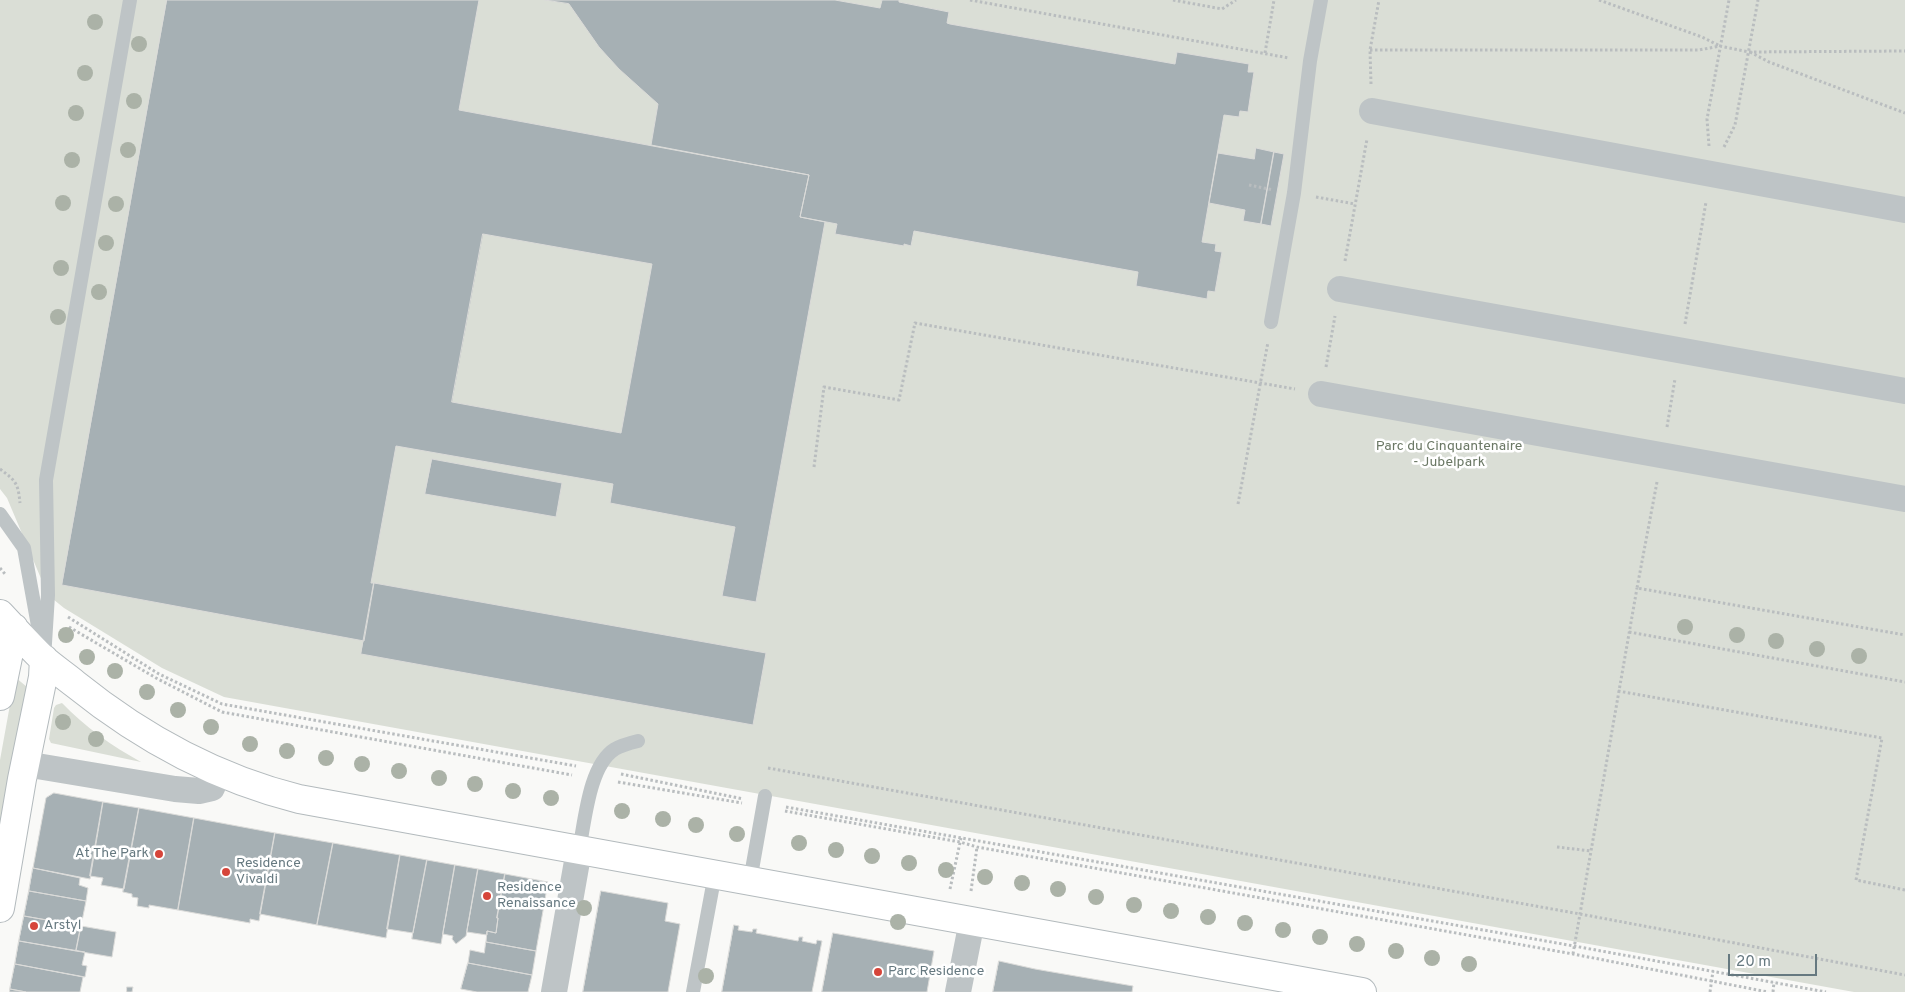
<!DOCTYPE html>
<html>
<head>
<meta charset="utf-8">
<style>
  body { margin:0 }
  #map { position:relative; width:1905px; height:992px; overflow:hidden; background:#f9f9f7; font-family:Overpass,sans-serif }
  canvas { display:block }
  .scale { position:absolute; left:1728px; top:954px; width:89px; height:22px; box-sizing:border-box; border:2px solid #667980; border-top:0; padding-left:6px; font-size:15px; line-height:18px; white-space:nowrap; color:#667980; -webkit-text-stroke:4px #fff; paint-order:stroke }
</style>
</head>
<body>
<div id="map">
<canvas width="1905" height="992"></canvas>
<div class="scale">20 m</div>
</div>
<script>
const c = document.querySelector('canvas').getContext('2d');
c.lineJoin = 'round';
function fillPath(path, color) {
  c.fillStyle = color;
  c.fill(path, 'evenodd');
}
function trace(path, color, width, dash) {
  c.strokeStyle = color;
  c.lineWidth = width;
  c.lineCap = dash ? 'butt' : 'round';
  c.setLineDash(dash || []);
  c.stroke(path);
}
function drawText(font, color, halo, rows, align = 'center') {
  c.font = font + ' Overpass,sans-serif';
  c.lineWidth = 5;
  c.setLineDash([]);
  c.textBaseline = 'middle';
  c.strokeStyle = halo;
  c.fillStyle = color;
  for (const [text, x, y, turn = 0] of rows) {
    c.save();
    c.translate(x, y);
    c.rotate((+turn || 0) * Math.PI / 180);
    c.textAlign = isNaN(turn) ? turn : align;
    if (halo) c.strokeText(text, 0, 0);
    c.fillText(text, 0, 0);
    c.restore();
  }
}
const green = new Path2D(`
  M0,0H1905V992H1854L224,697L162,668L64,608L48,595L7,498L0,489Z
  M15,677L27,687L0,841V760Z
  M62,703C85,727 112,746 141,762L51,743L49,739L54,708L56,705Z`);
const building = new Path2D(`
  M167,0H479L459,110L809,175L800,217L825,222L756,602L722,596L735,527L610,503L613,484L396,446L371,583H374L364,641L62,585ZM483,234L652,264L621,433L452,402Z
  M545,0H835L880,8L882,0H899V2L949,12L947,23L950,24L1175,64L1177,52L1249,64L1248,72H1254L1248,112L1240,111L1239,117L1224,115L1202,242L1216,244L1215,251L1222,252L1215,292L1208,291L1207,299L1136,286L1138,272L914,231L911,246L904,244V246L835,234L837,224L800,217L809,175L651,145L658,104L619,69L599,47L569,4Z
  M1256,148L1274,152L1261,224L1243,221L1245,210L1209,203L1218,153L1254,159Z
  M1274,152L1284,154L1271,226L1261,224Z
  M432,459L562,483L556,517L425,494Z
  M374,583L766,653L753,725L361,654Z
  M54,793L103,802L90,879L33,868L46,798Z
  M103,802L139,808L124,889L101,885L103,878L90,876Z
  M139,808L194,818L178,910L149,905V908L137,906L138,898L132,897V894L123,892Z
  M194,818L275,833L259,921L250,919V923L178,910Z
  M275,833L333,843L317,925L260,914Z
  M333,843L400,855L386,938L317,925Z
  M400,855L427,860L413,933L387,929Z
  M427,860L455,865L441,944L412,939Z
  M455,865L478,869L466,936L456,944L452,939L453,936L443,934Z
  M33,868L80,878L79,885L88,888L86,901L29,891Z
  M478,869L505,874L497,918H498L496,933L487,931V935L467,932Z
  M505,874L548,882L536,951L486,942L487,931L496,933L498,918H497Z
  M29,891L86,901L81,926L24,916Z
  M601,891L668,903L665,921L680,924L668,992H583Z
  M24,916L81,926L76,951L19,941Z
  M734,925L739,926L738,930L752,932L753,929H757L756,933L798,941L799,937H803L802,941L816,944L817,940L822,941L812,992H722Z
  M81,926L116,932L112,957L76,951Z
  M833,933L934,951L927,992H822Z
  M19,941L85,952L82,965L87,966L85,977L15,964Z
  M486,942L536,951L532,975L468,963L470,950L484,953Z
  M999,961L1035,969L1133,986L1132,992H993Z
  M468,963L532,975L528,992H477L461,989Z
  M15,964L83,977L80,992H26L10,989Z
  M127,987H133L132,992H127Z
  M10,989L26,992H10Z`);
const path = new Path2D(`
  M970,0L1289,58
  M1173,0L1222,9L1236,0
  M1599,0L1702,37L1720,46
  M1370,50H1699L1720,46L1749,52L1905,51
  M1750,52L1769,62L1905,113
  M1265,53L1274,0
  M1371,84L1370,50L1379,0
  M1709,146L1707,119L1729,0
  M1724,147L1735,125L1758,0
  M1249,185L1273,190
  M1316,197L1355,204
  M1345,261L1367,139
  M1685,324L1706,202
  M1326,367L1335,316
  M1667,427L1675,379
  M814,467L824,387L899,400L915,323L1295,389
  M0,469C16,481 18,483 20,503
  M1657,482L1637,588L1905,635
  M1238,504L1268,342
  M0,568L5,574
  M68,617L159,674L222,704L576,766
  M69,627L156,678L222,712L572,775
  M1629,632L1905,682
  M1618,691L1882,738L1856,880L1905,890
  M768,768L1580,914L1905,975
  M621,774L743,799
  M618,782L742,803
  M786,807L1574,946L1826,992
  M785,811L960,842L977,847L1573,954L1768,992
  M1557,847L1591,851
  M950,889L961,838
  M971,891L977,847
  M1573,954L1637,588
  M1710,992L1713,971
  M1773,992L1774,982`);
const lane = new Path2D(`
  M1271,322L1294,193L1310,61L1321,0
  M0,514L24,548L40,637
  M44,659L48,595L46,480L130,0
  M579,850C585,821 589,765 615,749C622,745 630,743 638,741
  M750,881L765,796
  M693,992L715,874`);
const street = new Path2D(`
  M1372,111L1905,210
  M1340,289L1905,391
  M1321,394L1905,499
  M25,764L175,789L199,791L212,788L218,773
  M554,992L579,850
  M958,992L972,921`);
const secondary = new Path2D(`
  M0,614C14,629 28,644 42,658C52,667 64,675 75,684C142,738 215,778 299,799L1362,992
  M0,696L14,628
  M0,908L22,779L43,677L44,659`);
const trees = [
  [95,22],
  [139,44],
  [85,73],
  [134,101],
  [76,113],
  [128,150],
  [72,160],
  [63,203],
  [116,204],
  [106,243],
  [61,268],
  [99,292],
  [58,317],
  [1685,627],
  [66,635],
  [1737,635],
  [1776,641],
  [1817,649],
  [1859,656],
  [87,657],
  [115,671],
  [147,692],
  [178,710],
  [63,722],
  [211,727],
  [96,739],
  [250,744],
  [287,751],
  [326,758],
  [362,764],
  [399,771],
  [439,778],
  [475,784],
  [513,791],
  [551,798],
  [622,811],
  [663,819],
  [696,825],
  [737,834],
  [799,843],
  [836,850],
  [872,856],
  [909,863],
  [946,870],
  [985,877],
  [1022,883],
  [1058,889],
  [1096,897],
  [1134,905],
  [584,908],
  [1171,911],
  [1208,917],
  [898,922],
  [1245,923],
  [1283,930],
  [1320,937],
  [1357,944],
  [1396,951],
  [1432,958],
  [1469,964],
  [706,976]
];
const markers = [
  [159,854,5,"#d6453a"],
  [226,872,5,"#d6453a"],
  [487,896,5,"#d6453a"],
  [34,926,5,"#d6453a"],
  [878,972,5,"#d6453a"]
];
const parkNames = [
  ["Parc du Cinquantenaire",1449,447],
  ["- Jubelpark",1449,463]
];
const poiNames = [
  ["At The Park",149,854,"right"],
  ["Residence",236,864],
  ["Vivaldi",236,880],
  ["Residence",497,888],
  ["Renaissance",497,904],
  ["Arstyl",44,926],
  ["Parc Residence",888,972]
];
fillPath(green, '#daded6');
fillPath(building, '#a6b0b4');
trace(building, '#dbdbd9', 1);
trace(secondary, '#b3babd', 30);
trace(path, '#b9bdbf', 3, [2.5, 2.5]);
trace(lane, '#bec4c6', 14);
trace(street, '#bec4c6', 26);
trace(secondary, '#fff', 28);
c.fillStyle = '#abb2a7';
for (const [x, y] of trees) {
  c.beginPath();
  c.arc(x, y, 8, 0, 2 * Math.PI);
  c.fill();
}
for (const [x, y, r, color] of markers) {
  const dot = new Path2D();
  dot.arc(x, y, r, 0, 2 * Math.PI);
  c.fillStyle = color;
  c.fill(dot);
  trace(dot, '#fff', 2);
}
drawText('14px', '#6b7865', '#fff', parkNames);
drawText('14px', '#667980', '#fff', poiNames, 'left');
</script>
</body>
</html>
